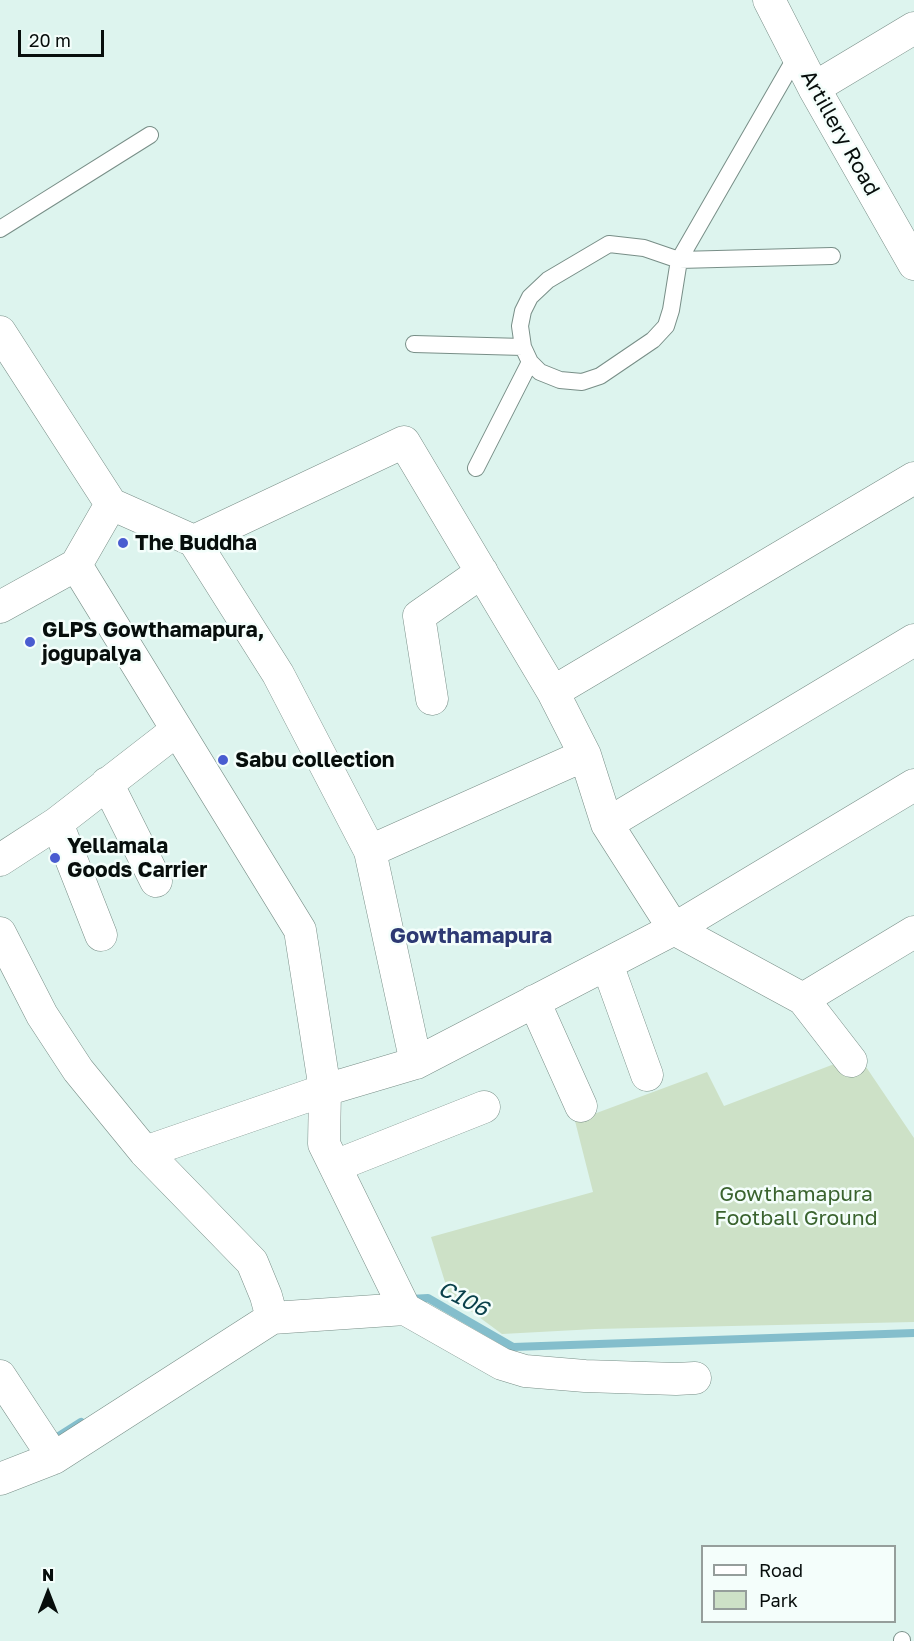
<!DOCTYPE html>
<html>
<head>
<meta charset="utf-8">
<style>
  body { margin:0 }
  #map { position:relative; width:914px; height:1641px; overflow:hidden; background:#ddf4ee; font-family:"Golos Text",sans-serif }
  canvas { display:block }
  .legend { position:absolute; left:701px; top:1545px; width:195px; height:78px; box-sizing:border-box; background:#f4fefb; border:2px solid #959e9b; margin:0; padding:8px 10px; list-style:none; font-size:18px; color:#070e0c }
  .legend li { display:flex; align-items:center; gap:12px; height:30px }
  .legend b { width:30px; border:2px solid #959e9b }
  .north { position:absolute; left:18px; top:1563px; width:60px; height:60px; -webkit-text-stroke:4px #f4fefb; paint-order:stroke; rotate:0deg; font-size:16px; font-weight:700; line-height:24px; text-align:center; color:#070e0c }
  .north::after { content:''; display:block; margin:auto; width:21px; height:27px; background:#070e0c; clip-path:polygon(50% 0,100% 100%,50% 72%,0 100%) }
  .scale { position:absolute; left:18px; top:30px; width:86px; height:27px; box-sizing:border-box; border:3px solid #070e0c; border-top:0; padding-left:8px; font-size:18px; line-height:21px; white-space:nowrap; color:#070e0c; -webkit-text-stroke:4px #f4fefb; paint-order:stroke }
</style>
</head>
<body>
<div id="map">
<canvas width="914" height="1641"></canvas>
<ul class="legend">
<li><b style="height:8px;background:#fff"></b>Road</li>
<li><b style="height:16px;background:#cde1c7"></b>Park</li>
</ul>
<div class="north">N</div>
<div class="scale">20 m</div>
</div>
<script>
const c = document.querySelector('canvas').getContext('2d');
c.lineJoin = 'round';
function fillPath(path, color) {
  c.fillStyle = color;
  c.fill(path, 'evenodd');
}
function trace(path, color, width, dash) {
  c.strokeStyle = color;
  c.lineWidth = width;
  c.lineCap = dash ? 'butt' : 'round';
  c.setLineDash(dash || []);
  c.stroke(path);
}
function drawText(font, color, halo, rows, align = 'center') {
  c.font = font + ' "Golos Text",sans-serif';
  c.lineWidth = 5;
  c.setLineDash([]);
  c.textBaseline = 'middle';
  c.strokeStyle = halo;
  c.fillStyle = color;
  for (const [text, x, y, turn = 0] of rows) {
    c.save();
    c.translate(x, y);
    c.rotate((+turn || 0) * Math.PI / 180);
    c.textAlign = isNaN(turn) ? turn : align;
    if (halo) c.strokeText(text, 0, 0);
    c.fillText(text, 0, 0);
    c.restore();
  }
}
const green = new Path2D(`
  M858,1055L914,1138V1322L595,1329L502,1334L449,1295L431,1237L593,1192L575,1121L707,1072L724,1106Z`);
const stream = new Path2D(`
  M410,1299L428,1298L513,1347L914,1333
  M51,1441L81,1422`);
const lane = new Path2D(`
  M797,55L679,260L671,310L666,326L653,340L600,376L582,382L560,380L540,372L530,362L523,347L520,326L523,311L530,297L548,280L609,244L644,248L679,260L832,256
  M0,229L150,135
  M414,344L523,347
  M476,468L530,362
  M902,1641V1640`);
const street = new Path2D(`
  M769,0L814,88L914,264
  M814,88L914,28
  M0,332L111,504L194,541L278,674L370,851L416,1063
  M111,504L76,565L300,930L325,1090L324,1144L405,1309L502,1364L525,1371L585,1376L676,1379L695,1378
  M194,541L404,442L553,692L585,755L607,824L674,929L803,999L914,932
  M0,607L76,565
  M553,692L914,478
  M432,699L419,616L482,572
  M107,783L156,881
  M57,823L101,935
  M607,824L914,640
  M370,851L585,755
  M0,860L57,823L177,730
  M0,933L42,1015L78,1070L145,1152L252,1262L266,1296L272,1318
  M607,964L647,1075
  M803,999L851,1061
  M534,1001L581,1106
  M145,1152L325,1090L416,1063L674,929L914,785
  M335,1166L484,1107
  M0,1376L54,1458L272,1318L405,1309
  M0,1479L54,1458`);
const markers = [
  [123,543,6,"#495cd0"],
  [30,642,6,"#495cd0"],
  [223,760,6,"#495cd0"],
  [55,858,6,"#495cd0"]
];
const streetNames = [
  ["Artillery Road",840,133,61]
];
const poiNames = [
  ["The Buddha",135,543],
  ["GLPS Gowthamapura,",42,630],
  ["jogupalya",42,654],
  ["Sabu collection",235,760],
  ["Yellamala",67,846],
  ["Goods Carrier",67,870]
];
const parkNames = [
  ["Gowthamapura",796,1194],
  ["Football Ground",796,1218]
];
const neighbourhoodNames = [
  ["Gowthamapura",471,936]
];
const waterNames = [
  ["C106",463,1299,27]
];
fillPath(green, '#cde1c7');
trace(stream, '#84becc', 8);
trace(lane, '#788e87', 18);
trace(street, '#788e87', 33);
trace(lane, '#fff', 16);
trace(street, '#fff', 32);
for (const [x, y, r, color] of markers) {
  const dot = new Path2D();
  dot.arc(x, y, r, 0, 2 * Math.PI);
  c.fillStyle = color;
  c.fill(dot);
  trace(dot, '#f4fefb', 2);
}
drawText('21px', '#070e0c', '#f4fefb', streetNames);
drawText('bold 21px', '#070e0c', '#f4fefb', poiNames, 'left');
drawText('21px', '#3a632e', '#f4fefb', parkNames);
drawText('bold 22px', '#2d3973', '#f4fefb', neighbourhoodNames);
drawText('italic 22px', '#0a414b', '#f4fefb', waterNames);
</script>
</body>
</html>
